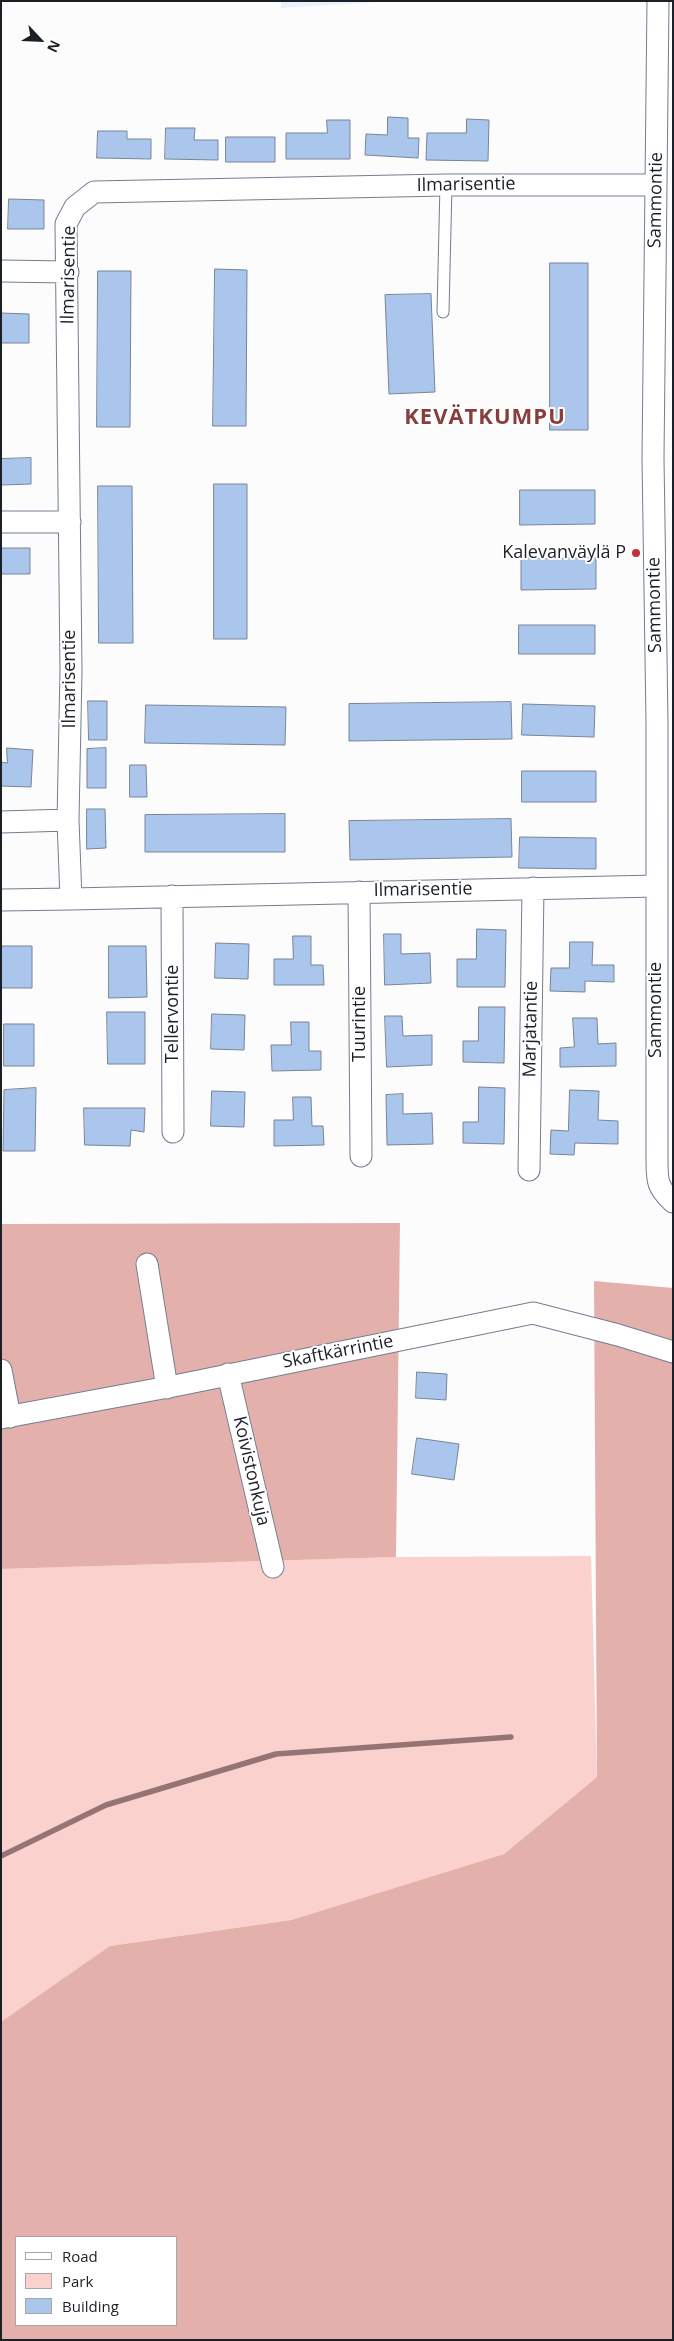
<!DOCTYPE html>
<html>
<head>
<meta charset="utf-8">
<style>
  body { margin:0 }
  #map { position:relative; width:674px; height:2341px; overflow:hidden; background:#fcfcfc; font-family:"Open Sans",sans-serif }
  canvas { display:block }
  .frame { position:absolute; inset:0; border:2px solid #1b2027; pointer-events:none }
  .legend { position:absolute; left:15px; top:2236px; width:162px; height:90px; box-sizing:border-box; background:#fff; border:1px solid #a4a6a9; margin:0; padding:6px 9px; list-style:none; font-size:15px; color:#1b2027 }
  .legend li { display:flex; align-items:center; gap:10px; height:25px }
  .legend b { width:25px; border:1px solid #a4a6a9 }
  .north { position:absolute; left:15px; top:15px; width:50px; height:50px; -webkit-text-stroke:4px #fff; paint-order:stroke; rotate:115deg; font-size:14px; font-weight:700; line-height:20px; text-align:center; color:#1b2027 }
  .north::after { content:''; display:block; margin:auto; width:18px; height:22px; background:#1b2027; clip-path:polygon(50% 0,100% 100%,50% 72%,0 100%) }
</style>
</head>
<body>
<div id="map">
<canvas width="674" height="2341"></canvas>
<div class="frame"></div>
<ul class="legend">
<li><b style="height:6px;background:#fff"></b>Road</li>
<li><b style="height:14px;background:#fbd1ce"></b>Park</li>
<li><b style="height:14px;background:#abc6ed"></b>Building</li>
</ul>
<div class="north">N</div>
</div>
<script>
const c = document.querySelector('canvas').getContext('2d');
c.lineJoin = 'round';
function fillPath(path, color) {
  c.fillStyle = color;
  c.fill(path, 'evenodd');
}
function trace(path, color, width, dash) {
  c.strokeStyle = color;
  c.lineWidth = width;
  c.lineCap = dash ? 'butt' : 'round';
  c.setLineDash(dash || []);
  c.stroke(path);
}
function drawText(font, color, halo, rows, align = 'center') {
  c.font = font + ' "Open Sans",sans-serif';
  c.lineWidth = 4;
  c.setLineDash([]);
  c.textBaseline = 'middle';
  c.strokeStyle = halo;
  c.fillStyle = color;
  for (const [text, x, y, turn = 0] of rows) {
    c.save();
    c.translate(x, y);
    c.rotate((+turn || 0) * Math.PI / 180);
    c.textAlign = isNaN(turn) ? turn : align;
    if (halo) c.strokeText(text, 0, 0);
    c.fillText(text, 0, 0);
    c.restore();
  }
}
const built = new Path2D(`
  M281,1H393L281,8Z`);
const green = new Path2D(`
  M591,1556L597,1777L504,1854L291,1920L110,1946L1,2029V1569L396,1557Z`);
const forest = new Path2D(`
  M400,1223L396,1557L1,1569V1224Z
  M594,1281L673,1288V2340H1V2022L110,1946L291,1920L504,1854L597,1777ZM16,2237H176V2325H16Z`);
const stream = new Path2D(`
  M1,1856L106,1805L276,1754L511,1737`);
const building = new Path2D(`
  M388,117L408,118V138H419L418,158L365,155L366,134L387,135Z
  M467,119L489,120L488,161L426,160L427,133H466Z
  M327,120H350V159H286V133H327Z
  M166,128H195L194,140H218V160L165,159Z
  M98,131H127V139H151V159L97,158Z
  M226,137H275V162H226Z
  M9,199L44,200V229H8Z
  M550,263H588V430H550Z
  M215,269L247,270L246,426H213Z
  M98,271H131L130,427H97Z
  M431,294L435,392L389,394L385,295Z
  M1,313L29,314V343H1Z
  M31,458V484L1,485V459Z
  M214,484H247V639H214Z
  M98,486H132L133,643H99Z
  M520,490H595V524L520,525Z
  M1,548H30V574H1Z
  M596,558V589L521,590V559Z
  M519,625H595V654H519Z
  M88,701H107V740H89Z
  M511,702L512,739L349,741V704Z
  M523,704L595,706L594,737L522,735Z
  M146,705L286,707L285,745L145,743Z
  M7,748L33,750L31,787L1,786V762L7,763Z
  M106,748V788H87V749Z
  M130,765H146L147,797H130Z
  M522,771H596V802H522Z
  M87,809H105L106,848L87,849Z
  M285,814V852H145V815Z
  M511,819L512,857L350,860L349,821Z
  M520,837L596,838V869L519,868Z
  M477,929L506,930L505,987H457V959H476Z
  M384,934H401V954L430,953L431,983L385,985Z
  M293,936H311V965H323L324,985H274V959H293Z
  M570,942H593L592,965H614V982L585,981V992L550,991L551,968H569Z
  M216,943L249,944L248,979L215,978Z
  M2,946H32V988H1Z
  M109,946H146L147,997L109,998Z
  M479,1007H505L504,1063L463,1062V1041H478Z
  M107,1012H145V1064H108Z
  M212,1014L245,1015L244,1050L211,1049Z
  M385,1016H402L403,1036L432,1035V1065L387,1067Z
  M573,1018H597L598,1044L616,1043V1066L560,1067V1048L574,1047Z
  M291,1022H309V1051H321V1070L272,1071L271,1045H291Z
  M4,1024H34V1066H4Z
  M479,1087L505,1088L504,1144L463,1143V1122H478Z
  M36,1088L35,1151H3L4,1090Z
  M570,1090L599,1091L598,1120L618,1121V1144L575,1143L574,1155L550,1154L551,1130L568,1131Z
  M212,1091L245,1092L244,1127L211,1126Z
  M403,1094V1114L432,1113L433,1144L387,1145L386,1095Z
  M293,1097H311L312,1126H323L324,1145L274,1146V1120H293Z
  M84,1108H145L144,1132L131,1130L130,1146L85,1145Z
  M417,1372L447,1374L446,1400L416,1398Z
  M417,1438L459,1444L454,1480L412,1474Z`);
const lane = new Path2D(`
  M443,312L446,185`);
const street = new Path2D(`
  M658,1L653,458L657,723V1160C657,1181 657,1187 673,1202
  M1,271L68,272
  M1,522H70
  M1,822L68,820
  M656,886L71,899L68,820L71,671L66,224L75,207L94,192L446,185H656
  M359,892L361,1156
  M172,896L173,1132
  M1,900L71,899
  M529,1170L533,888
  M147,1264L167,1388
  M1,1370L10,1417
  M228,1374L273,1567
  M1,1418L179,1385L533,1313L618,1335L673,1352`);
const markers = [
  [636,553,5,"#c1313a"]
];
const streetNames = [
  ["Ilmarisentie",466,185,-1],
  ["Sammontie",656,200,-89],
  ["Ilmarisentie",69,275,-89],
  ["Sammontie",655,605,-91],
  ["Ilmarisentie",70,679,-90],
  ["Ilmarisentie",423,890,-1],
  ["Sammontie",656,1010,-90],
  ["Tellervontie",173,1014,-90],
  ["Tuurintie",360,1024,-90],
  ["Marjatantie",531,1029,-89],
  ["Skaftkärrintie",338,1352,-11],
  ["Koivistonkuja",251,1471,77]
];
const poiNames = [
  ["Kalevanväylä P",626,553]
];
const districtNames = [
  ["KEVÄTKUMPU",485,418]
];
fillPath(built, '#eaf1fc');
fillPath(green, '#fbd1ce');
fillPath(forest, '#e4b0ac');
trace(stream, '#977474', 5.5);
fillPath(building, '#abc6ed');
trace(building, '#788496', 1);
trace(lane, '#727e90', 13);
trace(street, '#727e90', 23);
trace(lane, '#fff', 11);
trace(street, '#fff', 21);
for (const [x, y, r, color] of markers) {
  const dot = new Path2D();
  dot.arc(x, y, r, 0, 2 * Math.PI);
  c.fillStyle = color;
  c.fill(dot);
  trace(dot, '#fff', 2);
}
drawText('18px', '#1b2027', '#fff', streetNames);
drawText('18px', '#1b2027', '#fff', poiNames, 'right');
c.letterSpacing = '1px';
drawText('bold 22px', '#873e3d', '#fff', districtNames);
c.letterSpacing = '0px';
</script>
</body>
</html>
